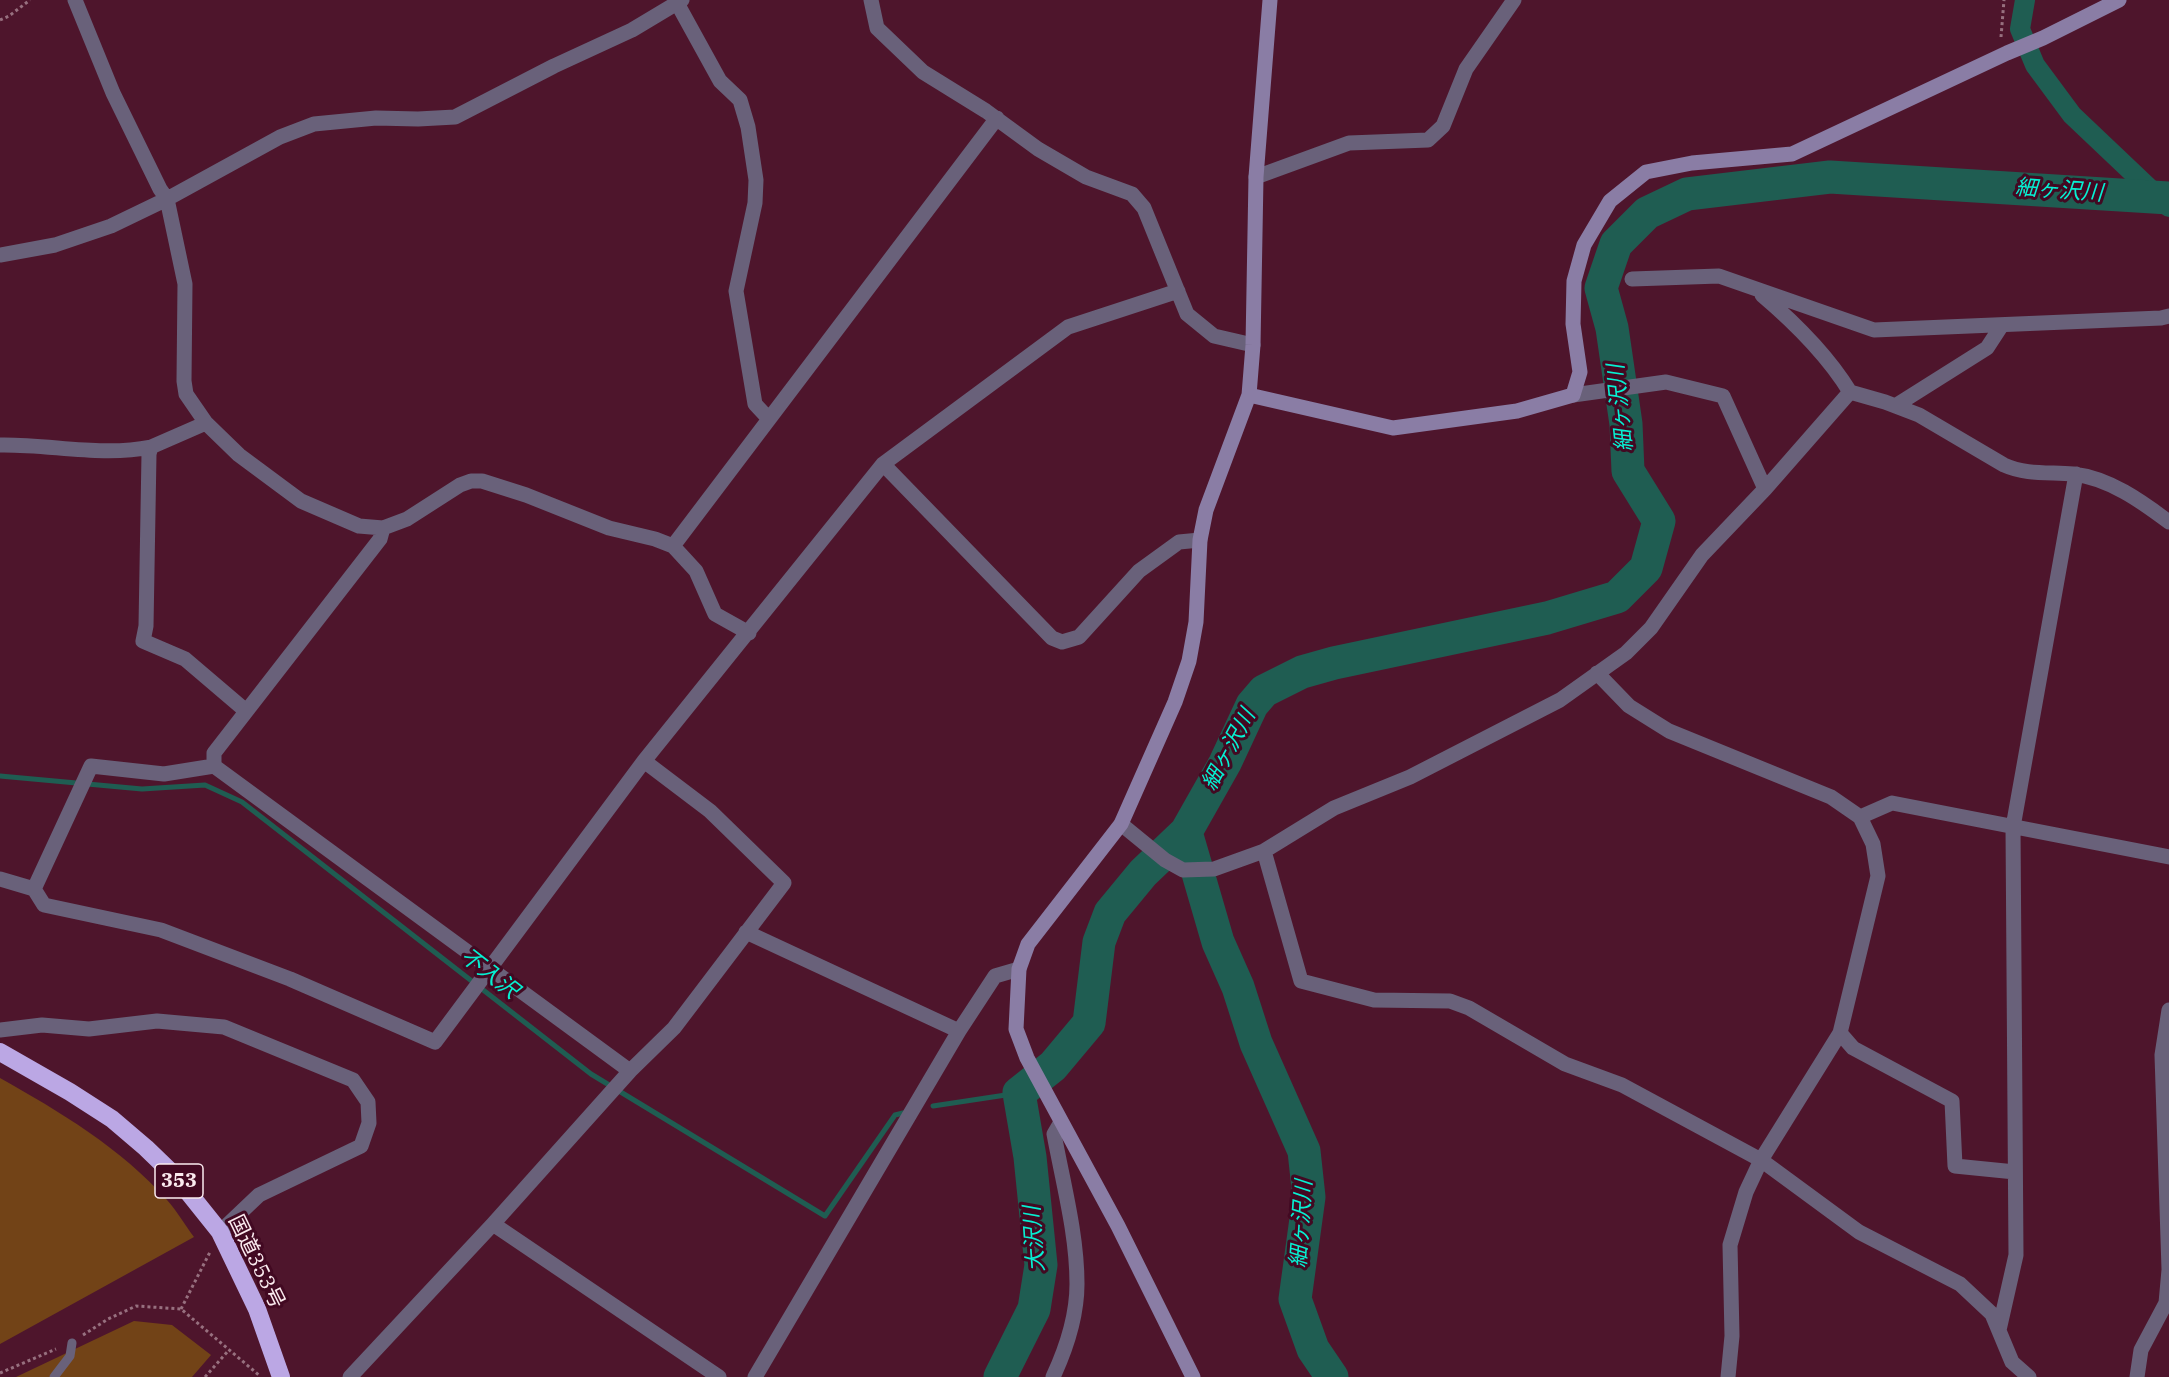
<!DOCTYPE html>
<html>
<head>
<meta charset="utf-8">
<style>
  body { margin:0 }
  canvas { display:block; background:#4e152c }
</style>
</head>
<body>
<canvas width="2169" height="1377"></canvas>
<script>
const c = document.querySelector('canvas').getContext('2d');
c.lineJoin = 'round';
function fillPath(path, color) {
  c.fillStyle = color;
  c.fill(path, 'evenodd');
}
function trace(path, color, width, dash) {
  c.strokeStyle = color;
  c.lineWidth = width;
  c.lineCap = dash ? 'butt' : 'round';
  c.setLineDash(dash || []);
  c.stroke(path);
}
function drawText(font, color, halo, rows, align = 'center') {
  c.font = font + ' "IBM Plex Serif","Noto Sans JP",serif';
  c.lineWidth = 6;
  c.setLineDash([]);
  c.textBaseline = 'middle';
  c.strokeStyle = halo;
  c.fillStyle = color;
  for (const [text, x, y, turn = 0] of rows) {
    c.save();
    c.translate(x, y);
    c.rotate((+turn || 0) * Math.PI / 180);
    c.textAlign = isNaN(turn) ? turn : align;
    if (halo) c.strokeText(text, 0, 0);
    c.fillText(text, 0, 0);
    c.restore();
  }
}
const green = new Path2D(`
  M0,1078C59,1111 122,1149 167,1200C177,1211 185,1225 194,1237L0,1344Z
  M134,1321L172,1325L211,1355L192,1377H16Z`);
const stream = new Path2D(`
  M0,776L142,789L205,785L242,802L591,1074L825,1216L895,1115L903,1113
  M933,1106L1019,1093`);
const canal = new Path2D(`
  M2025,0L2020,29L2035,65L2072,115L2169,207`);
const river = new Path2D(`
  M1186,832L1218,942L1238,987L1256,1043L1304,1151L1309,1197L1295,1299L1313,1349L1332,1377
  M1000,1377L1034,1309L1041,1265L1030,1157L1019,1093L1053,1066L1089,1023L1099,942L1110,913L1143,873L1186,832L1225,763L1252,705L1264,691L1302,672L1334,663L1547,618L1617,597L1646,568L1659,521L1628,471L1626,424L1612,328L1601,288L1616,244L1647,213L1687,194L1830,177L2169,198`);
const path = new Path2D(`
  M0,20L9,16L30,0
  M2001,37L2004,0
  M181,1309L210,1252
  M83,1335L108,1319L136,1306L181,1309L260,1376
  M0,1373L56,1349
  M205,1377L229,1350`);
const lane = new Path2D(`
  M54,1377L70,1356L72,1343`);
const street = new Path2D(`
  M75,0L113,93L160,189L167,199L185,284L184,381L186,394L206,423L239,455L301,501L359,526L383,528L407,519L460,485L471,481H482L526,495L609,528L655,539L673,546L696,571L715,614L749,633
  M871,0L877,28L923,72L986,111L1038,149L1086,177L1132,194L1144,208L1187,314L1214,336L1253,345
  M677,3L720,81L740,100L748,127L756,180L755,203L736,291L755,404L768,418
  M1256,177L1349,143L1428,140L1443,126L1466,69L1514,0
  M0,255L55,245L111,226L167,199L280,137L314,124L376,118L418,119L455,117L554,66L632,30L682,0
  M1632,279L1719,276L1874,330L2161,318L2169,316
  M1762,295C1795,323 1828,356 1850,392
  M1573,395L1666,382L1723,396L1765,489
  M1895,406L1987,348L2002,325
  M206,423L151,447L149,454L146,626L143,641L185,659L246,711
  M0,445C50,444 101,457 151,447
  M883,464L1052,638L1062,642L1079,637L1139,571L1179,542L1200,540
  M383,528L380,539L214,753V766L630,1071
  M673,546L997,118
  M1597,673L1629,706L1669,731L1831,797L1860,817L1873,844L1878,876L1840,1033L1761,1160L1746,1192L1730,1245L1732,1336L1728,1377
  M214,766L164,774L91,766L34,889L44,905L161,930L290,979L435,1042L644,761L883,464L1068,327L1178,291
  M1860,817L1892,803L2169,857
  M1121,824L1165,860L1183,870L1214,869L1264,851L1334,808L1410,777L1560,700L1626,653L1651,628L1702,555L1765,489L1850,392L1885,402L1919,415L2004,465C2026,475 2049,472 2073,474C2109,478 2141,501 2169,522
  M1264,851L1301,981L1374,1000L1450,1001L1469,1008L1565,1064L1622,1085L1761,1160L1859,1232L1960,1284L1992,1314L2012,1362L2029,1377
  M0,879L34,889
  M746,932L959,1031
  M2169,1010L2162,1055L2169,1269
  M0,1030L42,1025L89,1029L157,1021L224,1027L353,1080L368,1102L369,1123L361,1146L259,1195L220,1232
  M1840,1033L1853,1048L1952,1101L1955,1166L2015,1172
  M493,1224L719,1377
  M1999,1330L2016,1255L2013,827L2076,474
  M350,1377L493,1224L630,1071L674,1028L784,883L710,811L644,761
  M755,1377L959,1031L995,976L1019,969
  M1053,1377C1066,1349 1077,1315 1077,1284C1077,1234 1063,1183 1054,1134L1061,1122
  M2137,1377L2141,1350L2166,1303L2169,1270`);
const secondary = new Path2D(`
  M1249,395L1393,428L1517,411L1573,395L1580,372L1573,324L1574,281L1584,245L1610,201L1646,172L1692,163L1792,154L2007,53L2043,38L2119,0
  M1193,1377L1118,1226L1027,1058L1016,1029L1019,969L1028,944L1121,824L1175,702L1189,661L1196,622L1200,540L1206,510L1249,395L1253,345L1256,177L1270,0`);
const highway = new Path2D(`
  M0,1052L70,1092L112,1119L146,1148L176,1177L220,1232L257,1309L281,1377`);
const shields = [
  [179,1181,48]
];
const shieldNames = [
  ["353",179,1181]
];
const streetNames = [
  ["国道353号",256,1262,64]
];
const waterNames = [
  ["細ヶ沢川",2059,191,4],
  ["細ヶ沢川",1621,408,-96],
  ["細ヶ沢川",1229,750,-62],
  ["不入沢",489,974,38],
  ["細ヶ沢川",1302,1224,-86],
  ["大沢川",1035,1239,-94]
];
fillPath(green, '#724317');
trace(stream, '#1f5d52', 5);
trace(canal, '#1f5d52', 20);
trace(river, '#1f5d52', 33);
trace(path, '#97707f', 3, [3, 3]);
trace(lane, '#69617a', 9);
trace(street, '#69617a', 15);
trace(secondary, '#8a7da5', 15);
trace(highway, '#bba7e4', 18);
for (const [x, y, w] of shields) {
  const box = new Path2D();
  box.roundRect(x - w / 2, y - 17, w, 34, 4.5);
  c.fillStyle = '#420922';
  c.fill(box);
  trace(box, '#fbebef', 1.5);
}
drawText('bold 20px', '#fbebef', null, shieldNames);
drawText('21px', '#fbebef', '#420922', streetNames);
drawText('italic 22px', '#06f0d2', '#420922', waterNames);
</script>
</body>
</html>
